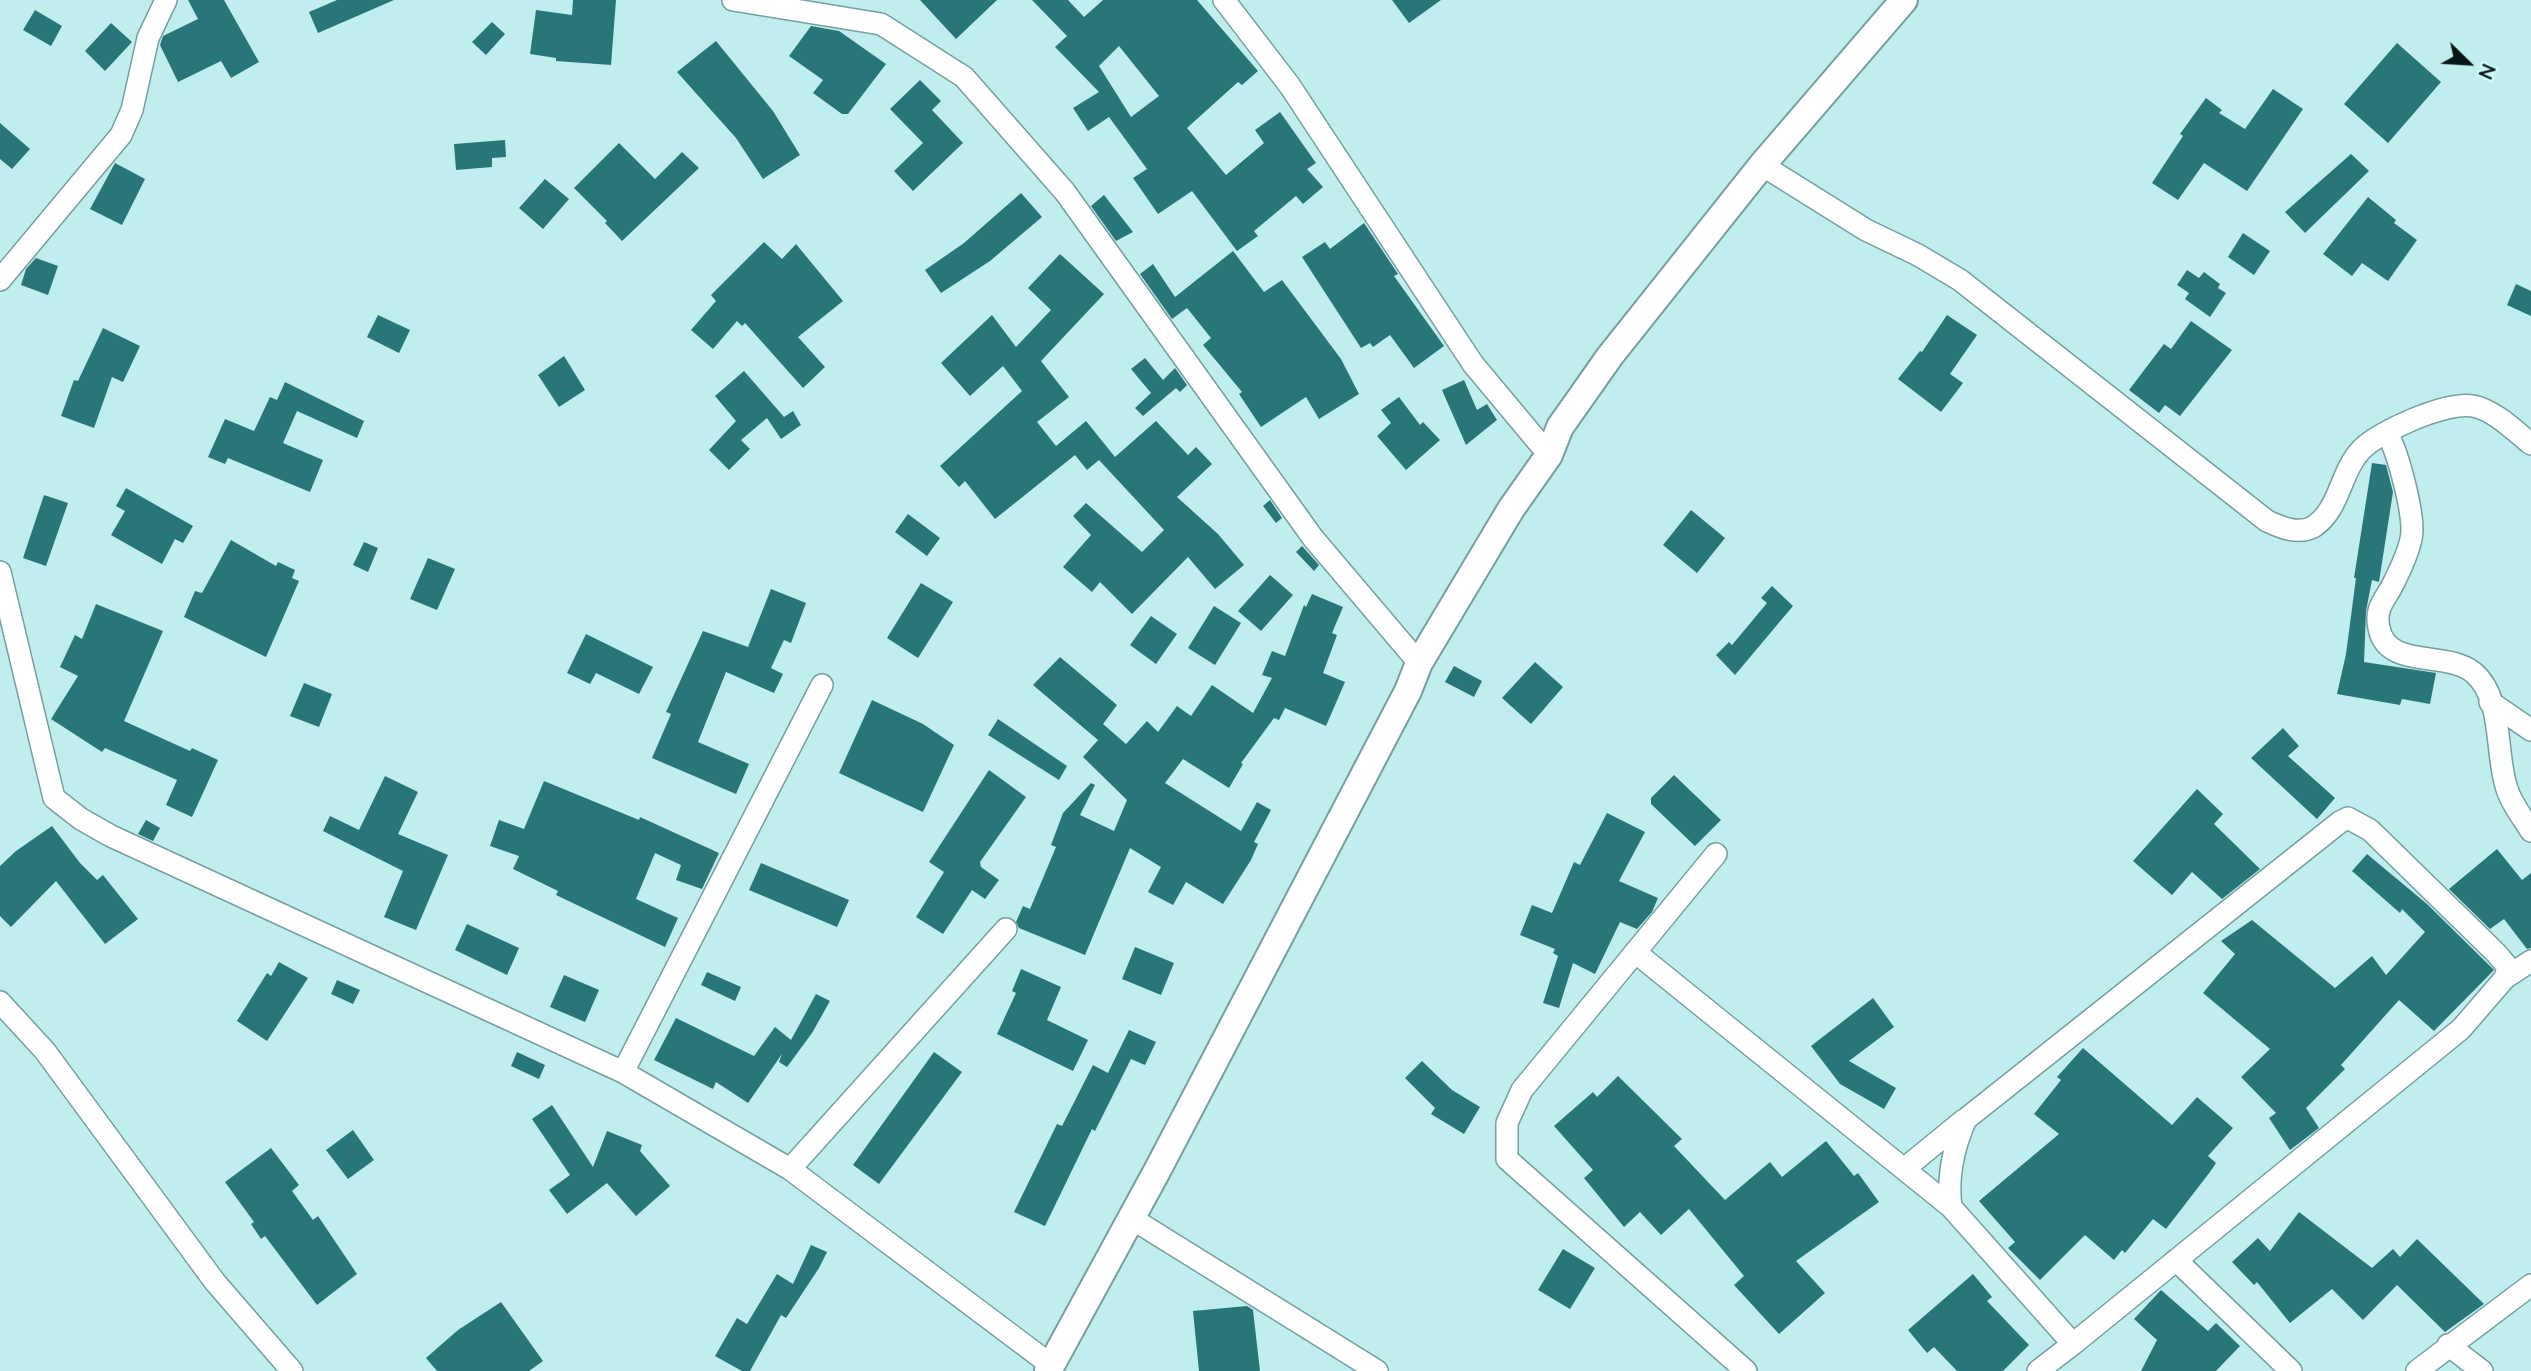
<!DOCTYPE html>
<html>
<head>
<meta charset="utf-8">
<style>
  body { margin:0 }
  #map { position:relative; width:2531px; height:1371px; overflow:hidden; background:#c0edee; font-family:Lato,sans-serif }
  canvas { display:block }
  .north { position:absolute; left:2433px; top:28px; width:70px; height:70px; -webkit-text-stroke:5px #cdfafc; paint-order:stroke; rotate:114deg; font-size:19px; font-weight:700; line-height:28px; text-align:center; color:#061718 }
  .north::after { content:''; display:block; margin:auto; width:24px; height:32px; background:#061718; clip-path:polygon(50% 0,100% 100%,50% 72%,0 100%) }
</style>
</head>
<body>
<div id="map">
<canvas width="2531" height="1371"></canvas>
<div class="north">N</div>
</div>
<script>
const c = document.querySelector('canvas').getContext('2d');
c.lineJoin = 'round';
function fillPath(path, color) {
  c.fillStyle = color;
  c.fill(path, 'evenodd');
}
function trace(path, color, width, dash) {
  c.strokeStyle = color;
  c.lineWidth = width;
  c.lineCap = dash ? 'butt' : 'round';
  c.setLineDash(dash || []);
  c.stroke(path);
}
const building = new Path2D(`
  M188,0H224L259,62L231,78L221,61L178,82L160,45L163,36L198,19Z
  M337,0H394L318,33L309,12Z
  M573,0H616L611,65L556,61V58L530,54L536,10L572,15Z
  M920,0H997L956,39Z
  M1032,0H1068L1084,17L1103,0H1197L1258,71L1242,85L1238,82L1187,128L1226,175L1264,143L1255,130L1280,112L1316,163L1307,169L1323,187L1303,204L1296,196L1254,231L1258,236L1237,251L1192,191L1158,214L1133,178L1147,169L1109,117L1088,131L1073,108L1099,92L1055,47L1067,36ZM1119,46L1159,96L1131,117L1099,66Z
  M1392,0H1441L1409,23Z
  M35,10L62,26L51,46L23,30Z
  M492,22L505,34L486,55L472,42Z
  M111,23L132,42L105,71L85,51Z
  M811,26L839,31L886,64L848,114H842L813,93L823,80L789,56Z
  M716,41L773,111L800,155L763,179L736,138L677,72Z
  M2397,43L2441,82L2388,143L2344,104Z
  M920,80L941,101L932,110L963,143L913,191L894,171L923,143L890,109Z
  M2273,89L2303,109L2247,191L2204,163L2178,200L2152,183L2183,136L2180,134L2206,98L2222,110L2219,113L2245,129Z
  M0,123L30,149L12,169L0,159Z
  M505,140L506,157L492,158V167L456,170L454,144Z
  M619,143L655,179L682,152L699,168L622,241L605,223L607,221L574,188Z
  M2351,154L2369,171L2305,233L2285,212Z
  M115,163L145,179L122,225L90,209Z
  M545,179L569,199L543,229L519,208Z
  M1021,193L1042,217L990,261L941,293L925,270L964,243Z
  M1104,195L1133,232L1116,241L1091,206Z
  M2368,197L2396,220L2394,223L2417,240L2388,281L2362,263L2352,276L2323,254Z
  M1364,223L1398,274L1394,276L1444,346L1414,368L1390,335L1373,347L1370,343L1361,348L1302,257L1325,242L1330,249Z
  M2243,233L2270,251L2254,275L2228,257Z
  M764,242L782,259L796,244L843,301L798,337L825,367L803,388L745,323L742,326L737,321L713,349L691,330L716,301L711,295Z
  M1233,251L1264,292L1282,280L1341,359L1359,394L1319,419L1306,397L1261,427L1239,394L1242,392L1203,345L1211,338L1187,308L1172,319L1140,274L1153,264L1175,297Z
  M1060,254L1104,294L1041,361L1069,397L1037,422L1056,446L1086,421L1115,457L1156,421L1188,455L1196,447L1212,464L1177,497L1218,534L1244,565L1215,589L1188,557L1132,614L1100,582L1092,592L1063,567L1091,535L1073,516L1086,503L1142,552L1164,530L1099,460L1087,470L1075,455L995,519L965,481L959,487L940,466L1022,391L1003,366L970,396L941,363L992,315L1016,347L1051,310L1028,288Z
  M36,258L58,266L48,295L21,285L26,269Z
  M2187,270L2199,278L2204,272L2220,284L2218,288L2226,293L2210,317L2185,299L2189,293L2177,285Z
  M2516,284L2531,291V316L2507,305Z
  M378,315L410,330L399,353L367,337Z
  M1947,315L1977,335L1950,374L1963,383L1941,412L1898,379L1920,351L1922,352Z
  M2191,321L2232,350L2180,416L2165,405L2159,413L2129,390L2164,344L2171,349Z
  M103,328L140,346L123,382L112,377L94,428L61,416L74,380L78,381Z
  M564,356L585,390L559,407L538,375Z
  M1145,358L1163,380L1175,368L1187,385L1180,392L1176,388L1143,416L1135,408L1151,393L1131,369Z
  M744,371L784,417L793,411L801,425L781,439L767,418L741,440L750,449L729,470L709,450L736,421L715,396Z
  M1464,380L1477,410L1487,404L1497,420L1466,445L1442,390Z
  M285,382L364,421L357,438L297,411L283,443L323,460L310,492L228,458L225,464L208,457L225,419L254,431L270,397L277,400Z
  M1399,397L1420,425L1423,422L1440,440L1406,470L1377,436L1391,423L1381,410Z
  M2372,463L2386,465L2393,492L2379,582L2372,580L2366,611L2364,662L2436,673L2430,704L2402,699L2400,705L2337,694L2346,654L2356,578H2354Z
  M126,488L193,526L183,543L175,539L162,564L111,535L125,511L116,506Z
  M44,495L68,503L46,566L23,558Z
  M1270,500L1282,518L1276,523L1263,506Z
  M1691,510L1725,538L1697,573L1663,545Z
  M908,514L940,538L927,556L895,532Z
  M231,540L276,566L278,562L295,570L292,578L299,581L266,657L184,617L195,591L202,593Z
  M364,542L378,548L368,572L353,565Z
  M1302,546L1319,565L1314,571L1296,552Z
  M428,558L455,569L437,610L410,599Z
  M1270,575L1293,595L1261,631L1238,611Z
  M921,583L953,602L918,658L887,638Z
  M1772,586L1793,606L1735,675L1716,655L1729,642L1732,645L1767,603L1761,598Z
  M771,589L806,603L791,643L784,640L771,668L783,674L774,693L726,672L698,742L749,764L736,794L652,758L671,714L666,712L703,631L748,647Z
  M1312,594L1343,607L1332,633L1337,635L1323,673L1345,682L1326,726L1285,708L1279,720L1274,718L1241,763L1243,764L1229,788L1183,759L1165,783L1241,831L1257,802L1271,810L1254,842L1258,844L1251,860L1223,904L1186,882L1173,905L1148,892L1161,867L1130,848L1085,955L1019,928L1016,922L1023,906L1030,909L1056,847L1051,845L1063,813L1091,783L1095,785L1080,815L1114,831L1127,800L1083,757L1098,740L1033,685L1060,657L1117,705L1103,724L1126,744L1147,721L1158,732L1177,706L1191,716L1212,685L1253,713L1272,678L1262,675L1272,651L1285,656L1304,605L1306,607Z
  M96,604L163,631L124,721L190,751L192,748L218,760L192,817L166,805L177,780L105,748L102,752L51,719L78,676L60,667L75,635L82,639Z
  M1214,606L1241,623L1215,665L1188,648Z
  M1151,616L1177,634L1156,664L1130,645Z
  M586,634L653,667L639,694L596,673L590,684L567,673Z
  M1535,662L1563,687L1531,724L1502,698Z
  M1454,666L1482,681L1474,697L1445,682Z
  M304,683L332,694L319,727L290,716Z
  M872,700L923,724L954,745L923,812L839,773Z
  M998,719L1067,766L1059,780L988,735Z
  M2283,728L2299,746L2288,756L2335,798L2317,819L2251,758Z
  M989,770L1026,797L980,862L981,867L999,880L985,899L972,890L943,934L916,917L944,872L929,862Z
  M1674,775L1721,820L1695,846L1651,804V798Z
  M385,776L418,792L398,834L448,855L416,930L384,917L403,871L323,831L330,816L359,830Z
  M544,781L639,820L640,817L719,853L702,889L676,880L681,865L655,853L636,899L678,918L665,947L556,895L558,891L513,869L519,856L490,846L499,820L524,829Z
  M2197,789L2223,814L2214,824L2260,869L2222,899L2192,872L2172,895L2133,861Z
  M1607,813L1645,832L1619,881L1658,898L1652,912L1637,929L1620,922L1595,974L1573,963L1559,1008L1543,1003L1558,956L1553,953L1555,949L1520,935L1532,905L1552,913L1574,862L1580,865Z
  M146,820L160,828L153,841L138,834Z
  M52,826L80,863L97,880L103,875L138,919L105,944L56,881L11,927L0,916V866L16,851Z
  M2497,849L2522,880L2531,873V948L2527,949L2504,919L2490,929L2449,889Z
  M2367,854L2427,904L2494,970L2434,1031L2399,1000L2341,1065L2345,1069L2306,1108L2319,1128L2290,1150L2269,1118L2276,1113L2241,1077L2270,1049L2203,993L2235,954L2221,941L2252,920L2335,988L2372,956L2386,975L2425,932L2402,909L2400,913L2352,871Z
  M761,863L849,900L837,927L749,890Z
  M467,924L519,948L507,975L455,950Z
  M1135,947L1174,963L1161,995L1122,979Z
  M279,962L308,978L267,1041L237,1021L267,973L271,976Z
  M1021,969L1061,987L1047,1020L1088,1040L1073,1071L997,1034L1016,993L1012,991Z
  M707,972L741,987L735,1001L701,985Z
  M564,975L599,990L585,1022L550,1007Z
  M337,980L360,990L353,1004L331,994Z
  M816,994L830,1001L812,1033L787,1067L779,1062L782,1054L748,1103L716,1082L713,1089L654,1060L676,1018L754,1056L775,1027L791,1040Z
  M1873,998L1894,1027L1849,1061L1896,1088L1884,1109L1840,1084L1811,1046Z
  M1129,1030L1156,1042L1145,1065L1131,1059L1095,1131L1092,1129L1045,1226L1014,1212L1057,1124L1062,1126L1093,1065L1108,1073Z
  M2083,1048L2172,1125L2197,1097L2233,1128L2208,1156L2216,1163L2210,1172L2166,1229L2153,1219L2125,1253L2122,1250L2114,1260L2085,1235L2040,1280L2008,1248L2015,1242L1979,1201L2059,1134L2034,1114L2061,1080L2057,1077Z
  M517,1052L545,1065L539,1079L511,1066Z
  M934,1052L962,1072L879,1184L853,1165Z
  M1422,1061L1452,1090L1480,1107L1464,1134L1431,1114L1435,1108L1405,1078Z
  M1618,1076L1682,1139L1674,1146L1725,1200L1770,1162L1782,1177L1826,1141L1854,1176L1858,1173L1879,1202L1796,1261L1825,1293L1779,1334L1734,1285L1744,1276L1689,1209L1661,1235L1640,1212L1624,1227L1584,1178L1593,1170L1554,1126L1593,1092L1597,1097Z
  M552,1105L593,1167L607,1131L642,1145L640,1151L670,1186L636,1216L607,1183L567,1214L549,1190L570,1175L532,1119Z
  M353,1130L374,1160L348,1179L326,1150Z
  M271,1148L299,1185L292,1191L313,1220L318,1216L357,1274L317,1305L265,1236L261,1239L251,1224L254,1222L225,1182Z
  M2299,1212L2372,1268L2393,1249L2400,1257L2417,1239L2484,1304L2445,1332L2397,1285L2363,1320L2332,1289L2290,1323L2257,1282L2254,1285L2232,1262L2258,1238L2270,1251Z
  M811,1245L827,1252L819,1268L786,1318L781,1315L750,1371H742L715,1356L737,1318L747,1324L777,1274L793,1284Z
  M1563,1249L1595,1268L1570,1309L1538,1290Z
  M1973,1274L1992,1297L1987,1301L2029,1345L2003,1371H1957L1934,1347L1927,1353L1908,1330Z
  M2161,1290L2208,1331L2216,1323L2240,1346L2216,1371H2141L2157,1340L2134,1319Z
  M501,1302L543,1361L529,1371H437L426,1358L458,1330Z
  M1247,1306L1253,1310L1260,1371H1199L1193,1311Z`);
const minor = new Path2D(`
  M733,0L881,24L964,77L1065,192L1313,538L1419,663
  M1224,0L1290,86L1473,364L1549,455
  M1762,165L1866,230L1918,255L1960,280L2267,521C2280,527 2298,535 2313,527C2340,510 2340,472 2361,450C2379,431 2447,401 2473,406C2494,410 2515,431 2531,444
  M0,280L121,135L132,110L148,38L166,0
  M2387,433C2398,452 2412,507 2412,530C2412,544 2401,568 2395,580C2387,599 2374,606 2379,628C2387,670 2447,650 2474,673C2504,699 2495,755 2507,789C2511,803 2523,818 2531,831
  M0,572L54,798L81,819L111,836L623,1072L790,1169L1051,1365
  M2490,702L2531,730
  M1716,854L1522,1090L1507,1123V1159L1746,1371
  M1635,952L1951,1207
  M2505,978L2531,961
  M0,1002L45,1051L215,1282L292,1371
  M623,1072L822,685
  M790,1169L1006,929
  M1904,1169L1964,1120
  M1131,1218L1377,1371
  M2176,1260L2291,1371
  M2448,1345L2482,1371
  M2038,1371L2073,1344L2461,1029L2505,978L2508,967L2496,953L2370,830L2348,818L2340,822L1966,1119C1954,1146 1947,1177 1951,1207L2073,1344
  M2417,1371L2531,1285`);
const major = new Path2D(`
  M1048,1371L1157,1171L1408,691L1419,663L1511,509L1549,455L1560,427L1610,356L1762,165L1904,0`);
fillPath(building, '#297679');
trace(minor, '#759fa1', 24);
trace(major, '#759fa1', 30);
trace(minor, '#fff', 21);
trace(major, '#fff', 26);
</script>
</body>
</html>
